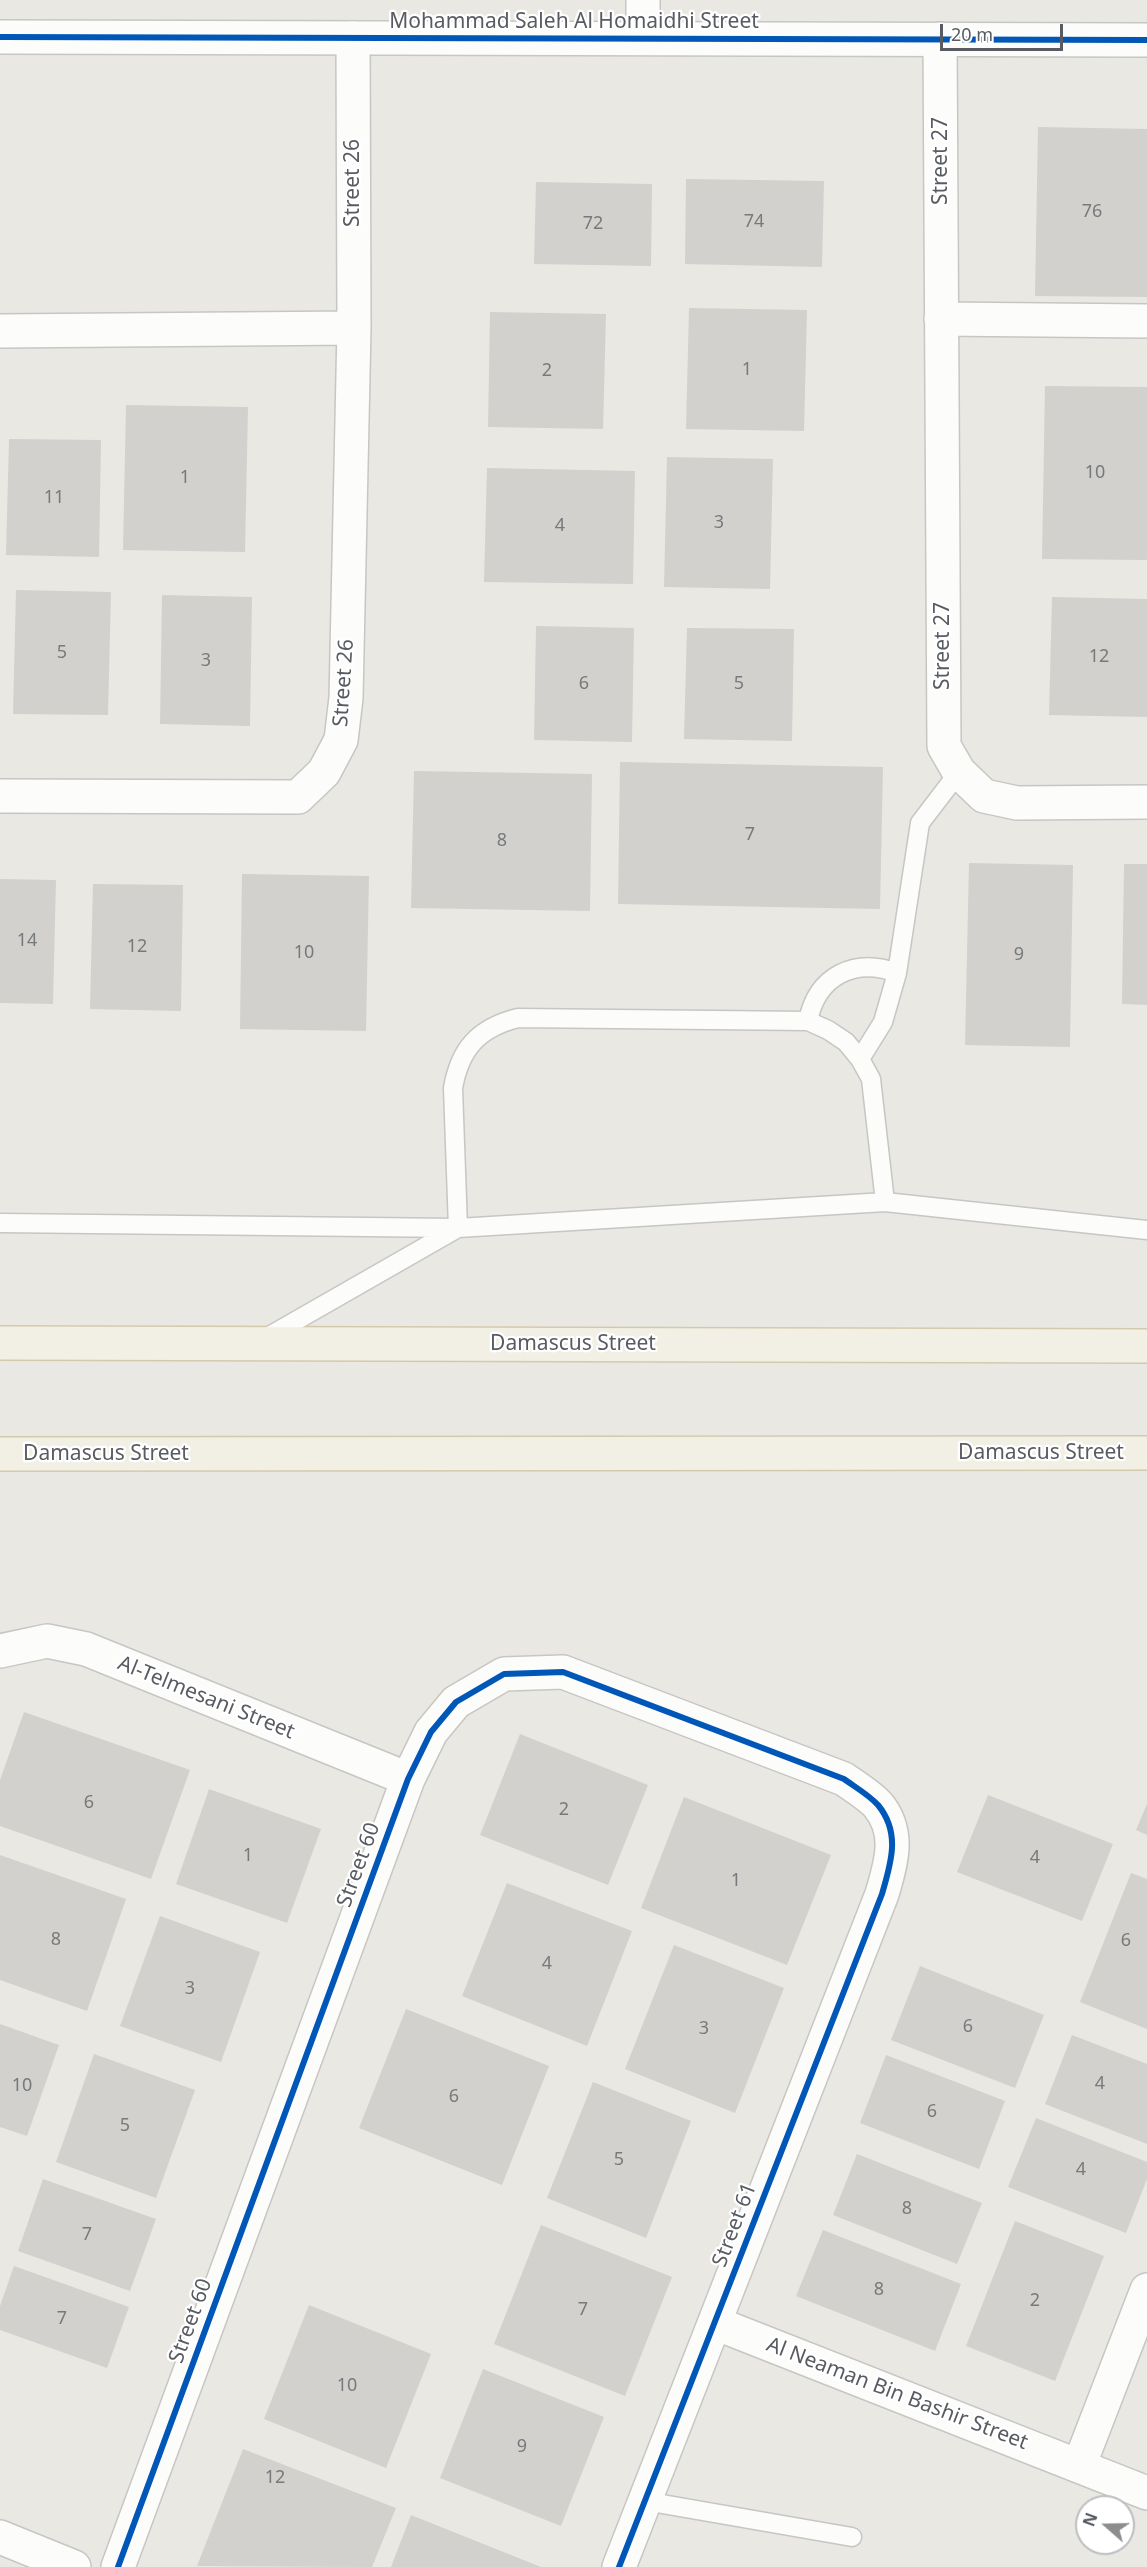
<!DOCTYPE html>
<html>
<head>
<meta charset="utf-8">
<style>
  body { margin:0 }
  #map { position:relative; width:1147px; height:2567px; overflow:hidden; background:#eae8e2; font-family:"Noto Sans",sans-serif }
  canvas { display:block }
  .north { position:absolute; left:1075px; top:2495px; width:60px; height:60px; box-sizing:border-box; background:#fff; border:2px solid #bcbec0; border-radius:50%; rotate:290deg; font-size:16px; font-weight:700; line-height:24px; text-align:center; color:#585c62 }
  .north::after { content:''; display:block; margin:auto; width:21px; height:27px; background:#8b8d8f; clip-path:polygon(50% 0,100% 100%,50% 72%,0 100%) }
  .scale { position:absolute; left:940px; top:24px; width:123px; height:27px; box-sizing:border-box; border:3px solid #585c62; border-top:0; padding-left:8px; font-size:18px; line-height:21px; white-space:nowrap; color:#585c62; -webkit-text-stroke:4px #fff; paint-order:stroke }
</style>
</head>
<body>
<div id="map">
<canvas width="1147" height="2567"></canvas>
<div class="north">N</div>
<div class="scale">20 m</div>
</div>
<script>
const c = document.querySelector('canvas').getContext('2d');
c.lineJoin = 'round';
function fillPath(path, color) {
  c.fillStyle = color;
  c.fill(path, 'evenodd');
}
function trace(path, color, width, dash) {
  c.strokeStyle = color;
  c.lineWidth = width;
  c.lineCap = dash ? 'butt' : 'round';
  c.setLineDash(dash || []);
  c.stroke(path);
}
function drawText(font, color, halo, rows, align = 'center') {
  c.font = font + ' "Noto Sans",sans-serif';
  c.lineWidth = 4.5;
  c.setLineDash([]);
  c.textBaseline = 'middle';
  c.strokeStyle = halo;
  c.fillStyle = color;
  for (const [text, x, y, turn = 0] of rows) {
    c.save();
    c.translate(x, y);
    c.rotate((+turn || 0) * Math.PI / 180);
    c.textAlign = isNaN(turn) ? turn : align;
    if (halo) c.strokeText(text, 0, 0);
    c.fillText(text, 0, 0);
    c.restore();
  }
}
const building = new Path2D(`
  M1038,127L1147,129V297L1035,296Z
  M686,179L824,181L822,267L685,264Z
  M536,182L652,184L651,266L534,264Z
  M689,308L807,310L804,431L686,429Z
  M490,312L606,314L603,429L488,427Z
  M1045,386L1147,387V560L1042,559Z
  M126,405L248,407L245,552L123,550Z
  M9,439L101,440L99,557L6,555Z
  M667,457L773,459L770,589L664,587Z
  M487,468L635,471L633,584L484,582Z
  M16,590L111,592L108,715L13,714Z
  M162,595L252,597L250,726L160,724Z
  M1052,597L1147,599V717L1049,715Z
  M536,626L634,628L632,742L534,740Z
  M687,628L794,629L792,741L684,739Z
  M620,762L883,767L880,909L618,904Z
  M414,771L592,774L590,911L411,908Z
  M969,863L1073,865L1070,1047L965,1045Z
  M1124,864H1147V1005L1122,1004Z
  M242,874L369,876L366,1031L240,1029Z
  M0,879L56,880L53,1004L0,1003Z
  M93,884L183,885L181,1011L90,1009Z
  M24,1712L190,1770L151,1879L0,1826V1780Z
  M520,1734L648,1785L608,1885L480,1835Z
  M209,1789L321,1829L287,1923L176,1884Z
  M988,1795L1113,1844L1082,1921L957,1872Z
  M684,1797L831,1855L787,1965L641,1908Z
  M1147,1804V1835L1136,1830Z
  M0,1855L126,1899L87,2011L0,1980Z
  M1131,1873L1147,1879V2029L1080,2002Z
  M507,1883L632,1931L587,2046L462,1996Z
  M160,1916L260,1952L221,2062L120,2026Z
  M674,1945L784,1988L735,2113L625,2069Z
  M920,1966L1044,2015L1015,2088L891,2040Z
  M406,2009L549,2066L502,2185L359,2128Z
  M0,2024L59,2045L27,2136L0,2127Z
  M1072,2035L1147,2064V2144L1045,2104Z
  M94,2054L195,2090L156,2198L56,2162Z
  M886,2055L1005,2101L979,2169L860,2123Z
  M593,2082L691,2121L646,2238L547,2198Z
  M1036,2118L1147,2162V2179L1126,2233L1008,2187Z
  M857,2154L982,2203L957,2264L833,2215Z
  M43,2179L156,2219L130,2291L18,2251Z
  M1015,2221L1104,2256L1055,2381L966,2346Z
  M541,2225L672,2277L625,2396L494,2344Z
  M823,2230L961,2284L935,2351L796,2296Z
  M14,2266L129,2307L107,2368L0,2330V2306Z
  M309,2305L431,2354L386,2468L264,2419Z
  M483,2369L604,2417L561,2526L440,2478Z
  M243,2449L396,2508L372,2567L197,2566Z
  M411,2515L541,2567H391Z`);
const service = new Path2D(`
  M808,1021C817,976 854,957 897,973
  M860,1059L883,1022L897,973L920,823L959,772
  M0,1223L458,1228L885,1202L1147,1230
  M264,1339L458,1228L453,1088C460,1049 478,1028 518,1018L808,1021L828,1030L846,1042L860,1059L871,1079L885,1202
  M645,2501L852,2537`);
const minor = new Path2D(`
  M643,38V0
  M940,39L944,746L959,772L984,796L1017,803L1147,802
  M941,319L1147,321
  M0,331L354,328
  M0,796L298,797L324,772L341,740L346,698L354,328L353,38
  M0,1651L47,1641L86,1649L408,1779
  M715,2323L1147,2493
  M1079,2466L1147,2290
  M0,2537L74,2567
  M118,2567L408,1779L431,1732L456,1702L504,1674L563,1672L844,1779C855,1787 869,1795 878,1805C901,1833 891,1863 882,1894L619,2567`);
const tertiary = new Path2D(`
  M0,37L1147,40`);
const primary = new Path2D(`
  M0,1343L1147,1346
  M0,1454L1147,1453`);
const cycleway = new Path2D(`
  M0,37L1147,40
  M118,2567L408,1779L431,1732L456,1702L504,1674L563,1672L844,1779C855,1787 869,1795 878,1805C901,1833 891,1863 882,1894L619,2567`);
const numberNames = [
  ["76",1092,212],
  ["74",754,222],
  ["72",593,224],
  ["1",747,370],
  ["2",547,371],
  ["10",1095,473],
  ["1",185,478],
  ["11",54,498],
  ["3",719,523],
  ["4",560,526],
  ["5",62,653],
  ["12",1099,657],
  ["3",206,661],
  ["6",584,684],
  ["5",739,684],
  ["7",750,835],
  ["8",502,841],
  ["14",27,941],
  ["12",137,947],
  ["10",304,953],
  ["9",1019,955],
  ["6",89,1803],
  ["2",564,1810],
  ["1",248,1856],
  ["4",1035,1858],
  ["1",736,1881],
  ["8",56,1940],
  ["6",1126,1941],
  ["4",547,1964],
  ["3",190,1989],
  ["6",968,2027],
  ["3",704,2029],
  ["4",1100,2084],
  ["10",22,2086],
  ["6",454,2097],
  ["6",932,2112],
  ["5",125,2126],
  ["5",619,2160],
  ["4",1081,2170],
  ["8",907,2209],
  ["7",87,2235],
  ["8",879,2290],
  ["2",1035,2301],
  ["7",583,2310],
  ["7",62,2319],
  ["10",347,2386],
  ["9",522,2447],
  ["12",275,2478]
];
const streetNames = [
  ["Mohammad Saleh Al Homaidhi Street",574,22],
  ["Street 27",941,161,-90],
  ["Street 26",353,183,-90],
  ["Street 27",943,646,-90],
  ["Street 26",344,683,-86],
  ["Damascus Street",573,1344],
  ["Damascus Street",1041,1453],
  ["Damascus Street",106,1454],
  ["Al-Telmesani Street",206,1698,22],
  ["Street 60",359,1865,-70],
  ["Street 61",735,2225,-69],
  ["Street 60",191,2321,-70],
  ["Al Neaman Bin Bashir Street",897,2394,21]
];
fillPath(building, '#d2d1cd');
trace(service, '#c6c6c5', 21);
trace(minor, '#c6c6c5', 36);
trace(tertiary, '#c6c6c5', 36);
trace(primary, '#d3caae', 36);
trace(service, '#fcfcfb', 18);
trace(minor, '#fcfcfb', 33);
trace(tertiary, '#fcfcfb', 33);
trace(primary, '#f2f0e5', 33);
trace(cycleway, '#0057b8', 6);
drawText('18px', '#777a7d', null, numberNames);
drawText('21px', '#585c62', '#fff', streetNames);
</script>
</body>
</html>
